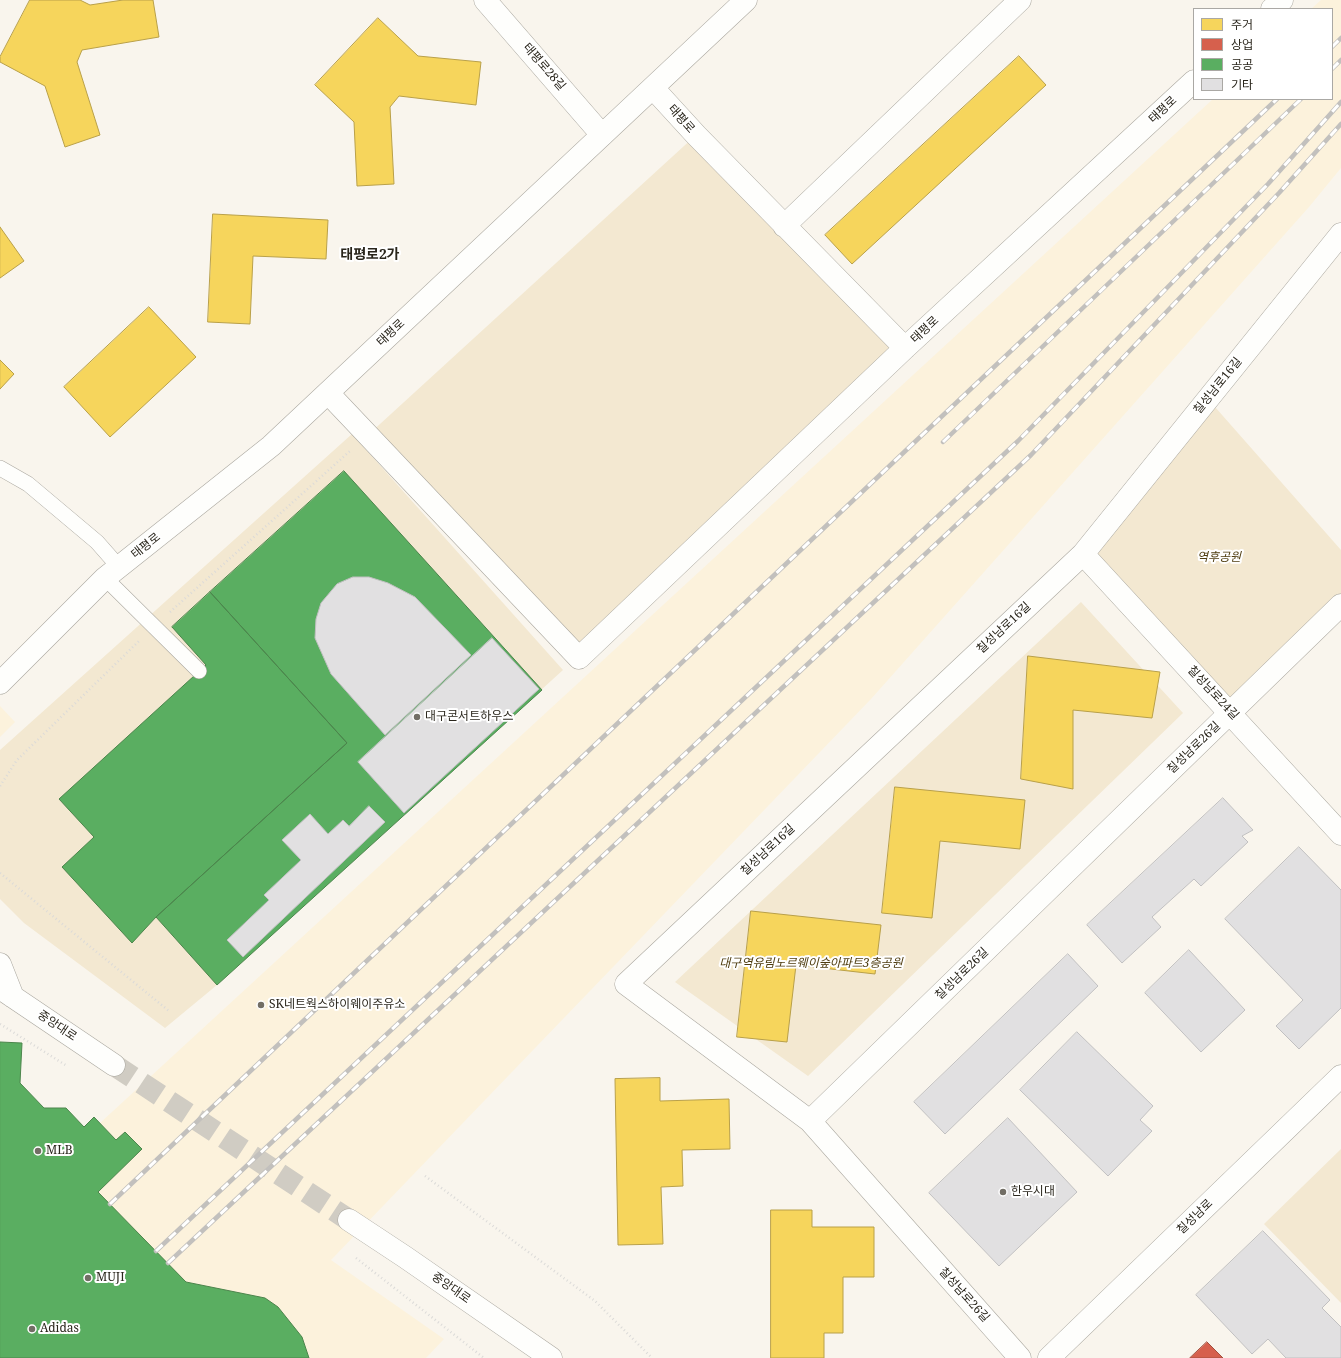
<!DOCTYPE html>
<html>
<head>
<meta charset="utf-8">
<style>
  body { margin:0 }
  #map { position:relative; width:1341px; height:1358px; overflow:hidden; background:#f9f5ed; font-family:"Noto Serif","Noto Sans KR",serif }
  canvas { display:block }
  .legend { position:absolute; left:1193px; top:8px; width:140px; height:92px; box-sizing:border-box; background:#fff; border:1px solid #aaa8a4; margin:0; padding:5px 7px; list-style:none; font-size:12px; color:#2a261c }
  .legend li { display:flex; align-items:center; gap:8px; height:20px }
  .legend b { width:20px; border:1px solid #aaa8a4 }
</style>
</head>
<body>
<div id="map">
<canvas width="1341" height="1358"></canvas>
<ul class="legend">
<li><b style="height:11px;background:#f6d55c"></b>주거</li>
<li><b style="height:11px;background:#d6604d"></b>상업</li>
<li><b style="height:11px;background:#5aae61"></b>공공</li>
<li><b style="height:11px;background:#e1e0e1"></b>기타</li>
</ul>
</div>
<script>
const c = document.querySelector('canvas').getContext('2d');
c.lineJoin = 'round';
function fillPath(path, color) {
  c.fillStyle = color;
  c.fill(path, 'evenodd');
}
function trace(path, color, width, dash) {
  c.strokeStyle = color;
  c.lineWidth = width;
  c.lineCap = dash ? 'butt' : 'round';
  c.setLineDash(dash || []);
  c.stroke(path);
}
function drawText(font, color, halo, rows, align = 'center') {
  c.font = font + ' "Noto Serif","Noto Sans KR",serif';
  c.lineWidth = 4;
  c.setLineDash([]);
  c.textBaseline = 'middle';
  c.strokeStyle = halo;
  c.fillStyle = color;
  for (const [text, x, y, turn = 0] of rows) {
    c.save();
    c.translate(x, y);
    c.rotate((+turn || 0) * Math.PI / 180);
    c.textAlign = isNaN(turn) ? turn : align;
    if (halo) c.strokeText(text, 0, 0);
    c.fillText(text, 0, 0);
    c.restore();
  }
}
const built = new Path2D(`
  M1321,0H1341V168L1309,207L871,699L331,1260L444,1339L426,1358H0V1215L1213,99H1332V9H1311Z
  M0,706L15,722L0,737Z`);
const green = new Path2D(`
  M696,135L905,348L579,658L368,435Z
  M1208,399L1341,550V605L1230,713L1083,554Z
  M352,434L563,670L217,985L165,1028L24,923L0,899V750Z
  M1081,602L1183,713L808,1076L675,982Z
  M1341,1149V1303L1264,1224Z`);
const homes = new Path2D(`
  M30,0H80L90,5L123,0H153L159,37L82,50L77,62L100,135L65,147L45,86L0,62V57Z
  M378,18L418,56L481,62L476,105L399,96L390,107L394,184L357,186L354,122L315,85Z
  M1019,56L1046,85L852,264L825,235Z
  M213,214L328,220L326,259L253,256L250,324L208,322Z
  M0,227L24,261L0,278Z
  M149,307L196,357L110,437L64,387Z
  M0,360L14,374L0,389Z
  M1028,656L1160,672L1152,718L1073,710V789L1021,779Z
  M895,787L1025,800L1020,849L940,841L932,918L882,913Z
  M751,911L881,925L875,974L796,965L787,1042L737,1037Z
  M660,1078V1101L729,1099L730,1149L682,1150L683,1186L661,1187L663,1244L618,1245L615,1079Z
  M771,1210H812V1227H874V1277H843V1333H824V1358H771Z`);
const shops = new Path2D(`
  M1207,1342L1223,1358H1190Z`);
const public = new Path2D(`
  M344,471L542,690L217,985L156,917L347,743L210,592Z
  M210,592L347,743L156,917L132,943L62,867L94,837L59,799L206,665L172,627Z
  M0,1042L22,1043L20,1083L44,1108H66L84,1127L94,1117L116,1140L125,1132L142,1149L98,1192L186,1282L265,1298L278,1307L302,1337L309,1358H0Z`);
const building = new Path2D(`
  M353,577H369L388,583L415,597L471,655L385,735L331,674L315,638L316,619L321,603L337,584Z
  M492,638L539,689L404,813L358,762Z
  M1223,798L1253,830L1242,836L1248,842L1201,886L1194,879L1152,917L1161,927L1122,963L1087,925Z
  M369,806L385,822L243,957L227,940L269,900L264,895L301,860L282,840L310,814L328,834L343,820L349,826Z
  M1299,847L1341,890V1008L1299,1049L1276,1026L1303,1000L1225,919Z
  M1189,950L1245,1010L1201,1052L1145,993Z
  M1068,954L1098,986L945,1134L914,1102Z
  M1077,1032L1153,1106L1140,1120L1152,1131L1108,1176L1020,1090Z
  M1008,1118L1077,1192L999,1266L929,1193Z
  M1263,1231L1330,1300L1322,1308L1341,1327V1358H1286L1268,1339L1252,1354L1196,1295Z`);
const secondaryTunnel = new Path2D(`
  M114,1065L349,1220`);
const path = new Path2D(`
  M170,612L350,451
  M0,786L17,760L139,641
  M0,873L169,1011
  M0,1024L67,1066
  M425,1176L595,1301L652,1358
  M356,1258L484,1358`);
const service = new Path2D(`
  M0,468L28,484L97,542L119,567
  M105,578L199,671`);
const minor = new Path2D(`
  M485,0L602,135
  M1272,9L1282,0
  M653,88L696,135L905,348
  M784,226L1020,0
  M328,393L579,658L905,348L1194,81
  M1083,554L1341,834
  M810,1121L1341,605
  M1020,1358L810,1121L626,984L1083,554L1341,234`);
const tertiary = new Path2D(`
  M1049,1358L1341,1076`);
const secondary = new Path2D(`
  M0,683L105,578L271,446L746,0
  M0,964L13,997
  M0,988L114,1065
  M349,1220L405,1257L551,1358`);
const rail = new Path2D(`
  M1332,47L1341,38
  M1332,69L1341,60
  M943,442L1301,99
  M110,1204L1277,99
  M156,1251L1018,441L1268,184L1341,102
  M168,1263L1031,455L1279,193L1341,124`);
const markers = [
  [417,717,4,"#726e65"],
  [261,1005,4,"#726e65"],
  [38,1151,4,"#726e65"],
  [1003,1192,4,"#726e65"],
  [88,1278,4,"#726e65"],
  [32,1329,4,"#726e65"]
];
const streetNames = [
  ["태평로28길",544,67,49],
  ["태평로",1163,110,-43],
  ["태평로",681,119,48],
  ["태평로",925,330,-43],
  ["태평로",391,333,-43],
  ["칠성남로16길",1218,386,-51],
  ["태평로",146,546,-39],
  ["칠성남로16길",1004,628,-43],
  ["칠성남로24길",1213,693,47],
  ["칠성남로26길",1194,748,-44],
  ["칠성남로16길",768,850,-43],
  ["칠성남로26길",962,974,-44],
  ["중앙대로",57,1026,34],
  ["칠성남로",1195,1217,-44],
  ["중앙대로",451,1288,35],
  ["칠성남로26길",964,1295,48]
];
const parkNames = [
  ["역후공원",1219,558],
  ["대구역유림노르웨이숲아파트3층공원",811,964]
];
const poiNames = [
  ["대구콘서트하우스",425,717],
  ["SK네트웍스하이웨이주유소",269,1005],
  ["MLB",46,1151],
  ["한우시대",1011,1192],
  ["MUJI",96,1278],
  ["Adidas",40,1329]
];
const quarterNames = [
  ["태평로2가",370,255]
];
fillPath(built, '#fcf2dc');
fillPath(green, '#f3e8d1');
fillPath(homes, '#f6d55c');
trace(homes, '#b9a049', 1);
fillPath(shops, '#d6604d');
trace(shops, '#a24f3e', 1);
fillPath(public, '#5aae61');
trace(public, '#4c854c', 1);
fillPath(building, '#e1e0e1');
trace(building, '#c1c0c1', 1);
trace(secondaryTunnel, '#d0ccc3', 22, [22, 11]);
trace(service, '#aaa79f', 16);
trace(minor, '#aaa79f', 23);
trace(tertiary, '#aaa79f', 23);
trace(secondary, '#aaa79f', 23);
trace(path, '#dbdad8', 2.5, [1, 3]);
trace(service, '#fefefc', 15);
trace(minor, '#fefefc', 22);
trace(tertiary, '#fefefc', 22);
trace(secondary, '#fefefc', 22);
trace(rail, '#c2c0bd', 4.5);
trace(rail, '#fff', 3, [9]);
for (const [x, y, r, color] of markers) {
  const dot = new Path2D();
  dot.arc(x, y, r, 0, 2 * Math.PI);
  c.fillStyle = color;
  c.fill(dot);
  trace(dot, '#fff', 1.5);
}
drawText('12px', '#2a261c', '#fff', streetNames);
drawText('italic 12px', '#4f3d10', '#fff', parkNames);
drawText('12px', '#2a261c', '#fff', poiNames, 'left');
drawText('bold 14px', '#2a261c', '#fff', quarterNames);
</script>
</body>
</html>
